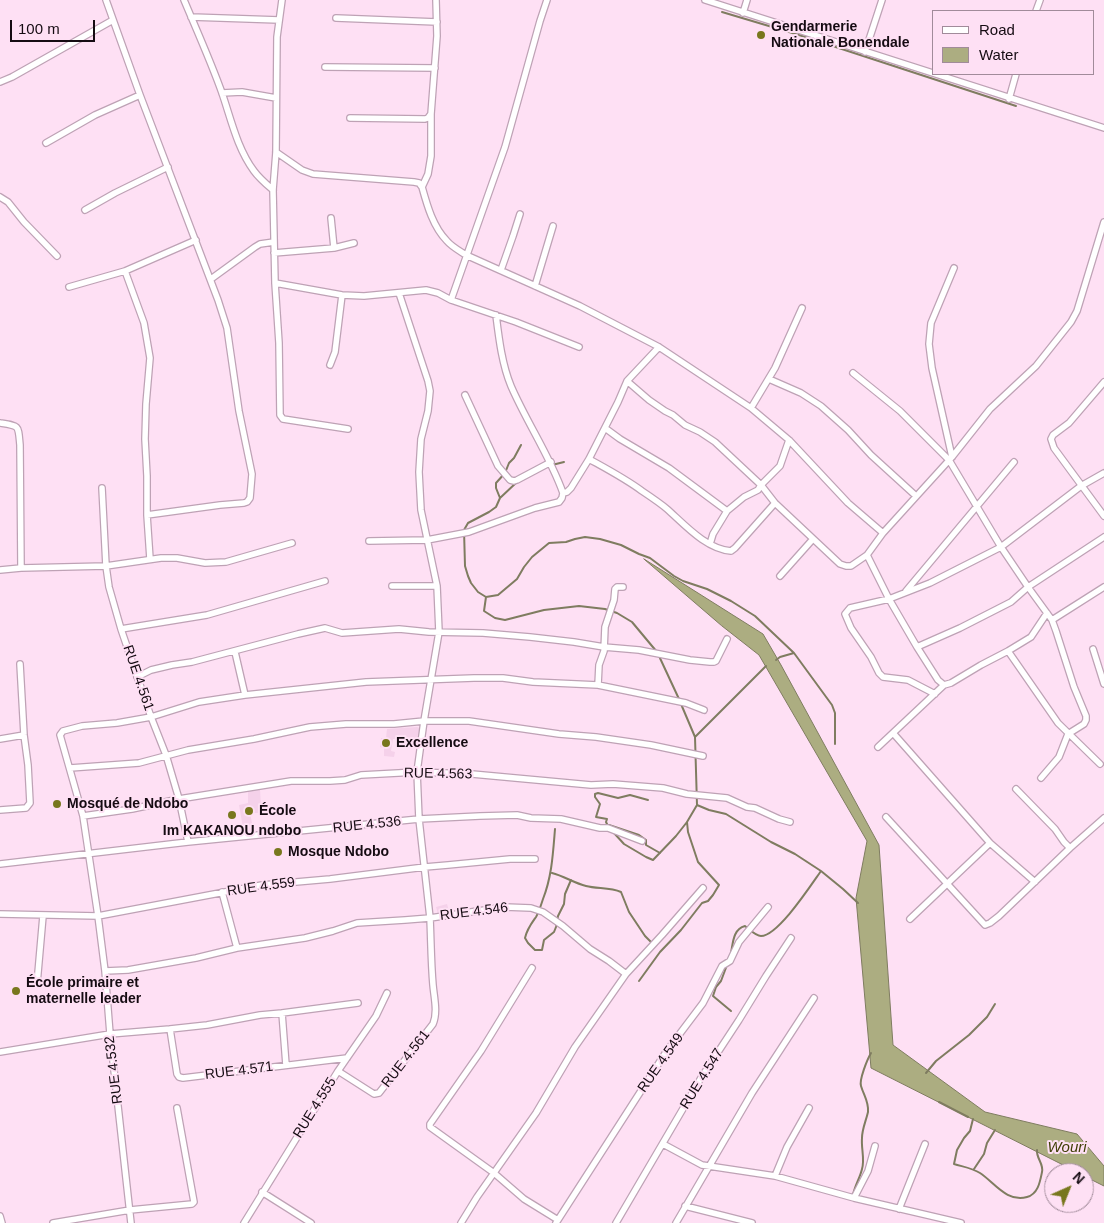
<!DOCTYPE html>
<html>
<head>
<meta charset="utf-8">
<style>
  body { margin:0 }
  #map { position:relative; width:1104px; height:1223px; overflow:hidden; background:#fee0f4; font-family:Arial,sans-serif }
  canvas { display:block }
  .legend { position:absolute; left:932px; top:10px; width:162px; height:65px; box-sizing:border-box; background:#fee0f4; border:1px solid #a18b9a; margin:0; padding:6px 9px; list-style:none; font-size:15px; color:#150b12 }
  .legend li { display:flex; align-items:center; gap:10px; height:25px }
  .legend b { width:25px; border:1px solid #a18b9a }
  .north { position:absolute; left:1044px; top:1163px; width:50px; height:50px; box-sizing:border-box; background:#fee0f4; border:1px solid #a18b9a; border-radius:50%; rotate:44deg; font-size:14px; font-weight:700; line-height:20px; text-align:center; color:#150b12 }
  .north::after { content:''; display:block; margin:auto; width:18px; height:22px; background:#78771d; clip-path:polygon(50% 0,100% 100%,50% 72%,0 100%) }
  .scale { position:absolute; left:10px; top:20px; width:85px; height:22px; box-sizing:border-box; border:2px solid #150b12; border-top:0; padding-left:6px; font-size:15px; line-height:18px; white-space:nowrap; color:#150b12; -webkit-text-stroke:4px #fee0f4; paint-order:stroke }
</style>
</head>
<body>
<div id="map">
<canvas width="1104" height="1223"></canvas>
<ul class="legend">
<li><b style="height:6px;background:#fff"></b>Road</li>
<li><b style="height:14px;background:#acad81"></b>Water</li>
</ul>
<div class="north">N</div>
<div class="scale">100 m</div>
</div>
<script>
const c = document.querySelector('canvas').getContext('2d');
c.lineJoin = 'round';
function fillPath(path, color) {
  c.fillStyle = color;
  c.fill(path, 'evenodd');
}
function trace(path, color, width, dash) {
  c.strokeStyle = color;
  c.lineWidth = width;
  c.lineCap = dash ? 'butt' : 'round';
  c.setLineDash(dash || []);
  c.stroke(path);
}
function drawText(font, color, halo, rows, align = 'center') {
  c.font = font + ' Arial,sans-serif';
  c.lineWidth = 4;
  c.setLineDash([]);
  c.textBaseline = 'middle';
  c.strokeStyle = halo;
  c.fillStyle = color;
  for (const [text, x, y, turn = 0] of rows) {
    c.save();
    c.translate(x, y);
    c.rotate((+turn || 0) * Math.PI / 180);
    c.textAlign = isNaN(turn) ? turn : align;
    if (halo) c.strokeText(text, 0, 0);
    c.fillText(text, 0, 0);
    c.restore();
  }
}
const built = new Path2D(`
  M417,727L420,728L419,737H417L416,738L393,739L391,751L395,752L394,757L384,756V748L380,747L381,738H386L387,729Z
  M260,788L261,809H259V813H250L254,833L244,834L239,805L248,803V805V790Z
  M447,904L449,911L438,914L436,907Z`);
const water = new Path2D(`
  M644,559L763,634L781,665L879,845L893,1045L985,1112L1077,1134L1104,1166V1186L1084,1176V1173H1079L871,1068L856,898L867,841L759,655L722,626Z`);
const stream = new Path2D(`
  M722,12L799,35L1016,106
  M552,465L564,462
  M517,482L500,498L496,507L489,512L468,523L464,530L465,566L468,576L471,583L478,592L486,597L498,595L517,579L524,567L532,557L549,543L566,542L575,539L585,537L600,539L621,545L639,554L650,558L674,576L683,581L707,589L731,601L755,616L794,653L832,705L835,713V744
  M500,498L496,488V483L505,473L509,463L514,458L521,445
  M486,597L484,611L495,618L505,620L544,610L579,606L605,609L617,613L632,622L657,652
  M659,656L679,699
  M776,660L780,657L794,653
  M695,737L766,666
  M697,805L709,810L726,814L771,842L795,854L821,871L843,889L858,903
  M609,825L639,835L646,840V845L660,853
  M608,826L606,822L607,819L596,817L600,804L595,797V794L598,793L618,798L630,795L648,800
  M555,829C553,853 552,876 543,899C541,905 539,912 536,917C531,924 527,929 525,938L528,943L535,950H542L544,940L554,932L556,927L558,916L564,904L565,894L571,880
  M614,833L624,844L646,857L653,860L676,836L687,822L697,805L695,737L681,704
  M552,873C564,876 574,883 586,886C597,889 610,887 621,892L629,912L645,936L652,943
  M731,953C733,943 733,929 745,926C749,929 756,936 761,936C778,936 811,885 821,871
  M727,965L721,981L716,987L713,996L731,1011
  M639,981L660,952L681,930L702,903L708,901L713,895L719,885L698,862L688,832L687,822
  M926,1073L936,1061L969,1035L987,1017L995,1004
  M939,1102L968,1117
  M973,1119L970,1131L964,1138L957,1150L954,1164C964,1167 972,1168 980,1173C994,1182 1007,1203 1027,1197C1038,1194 1040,1182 1042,1172C1044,1164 1036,1158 1037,1150
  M974,1169L984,1154L987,1143L995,1130
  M853,1195C855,1185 860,1178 862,1169C865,1159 861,1148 862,1138C862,1129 866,1121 868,1112C869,1102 864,1096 861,1086C859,1080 867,1060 871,1053`);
const minor = new Path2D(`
  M106,0L140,95L218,300L227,328L239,411L252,474L250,498L247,502L244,503L220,505L147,515
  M184,0C197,31 211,62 222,93C231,119 237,148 254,171C259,178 266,184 273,190
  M282,0L277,37L276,152L273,190L275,283L279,343L280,415L283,419L348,429
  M547,0L540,21L505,147L451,300L516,322L579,347
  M705,0L1104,128
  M1036,11L1040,0
  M743,13L747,0
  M191,17L279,20
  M336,18L437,22
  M865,52L882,0
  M325,67L435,68
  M0,82L12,77L113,20
  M222,93L242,92L276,98
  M1009,99L1016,74
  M350,118L425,119L428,118L431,114L437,36L436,0
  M46,143L95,115L140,95
  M276,152L302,170L313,174L414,182L419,183L422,187C427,205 433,227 447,241C452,247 460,251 466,255L580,306L659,347L751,408L789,440L848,503L883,533
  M422,187L428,174L431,156V114
  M0,197L8,202L24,222L57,256
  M85,210L115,193L168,167
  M331,218L334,248
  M274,253L334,248L354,243
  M501,270L513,236L520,214
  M125,271L144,323L150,358L146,404L145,439L147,476V515L150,559
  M211,279L255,247L260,244L274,242
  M275,283L342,295L364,296L426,290L438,293L451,300
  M535,286L553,226
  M69,287L125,271L196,240
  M496,315C499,339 502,364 511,386C527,423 550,456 563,493L567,492L571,488L589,459L618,402L627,381L659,347
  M330,365L335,352L342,295
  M853,373L900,411L949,460L1001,547L1028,587L1052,620L1056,631L1074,687L1086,716V720L1084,724L1068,734L1059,757L1041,778
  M769,379L801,393L821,406L848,430L871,455L916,496
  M627,381L649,400L665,411L673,415L685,425L700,432L715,442L761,485L775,503L840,564L846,566H851L867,555L883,533L952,457L990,409L1036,366L1071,322L1077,311L1104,222
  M1104,382L1069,423L1053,435L1051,439L1054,448L1104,516
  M465,395L498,466L510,480L514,481L517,480L551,462
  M751,408L775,368L802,308
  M0,423C20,426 18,425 20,445L21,568
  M605,428L620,439L669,468L727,511
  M952,457L932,368L929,344L931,323L954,268
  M589,459C607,469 626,479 642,491C651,497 660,503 667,509C685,525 706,549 731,551L735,548L775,503
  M102,488L106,566L109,587L121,629
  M369,541L427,540L469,532L535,508L559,502L562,498L563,493
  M710,544L713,534L727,511L744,497L758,490L761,485L780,466L789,440
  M867,555L889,599L930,583L1001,547L1081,486L1104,473
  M0,570L21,568L106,566L161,558H177L205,563L226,562L292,543
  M780,576L813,539
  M392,586H437
  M906,591L1014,462
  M1052,620L1104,587
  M917,647L960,628L1011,602L1028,587L1104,537
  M1093,649L1104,684
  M1008,651L1058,723L1100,764
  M235,652L245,695
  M137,677L151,670L172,665L192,662L298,634L325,628L342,633L399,629L429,632L483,633L530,637L574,642L604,647L639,650L690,660L710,662H714L716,661L727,639
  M598,685L599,665L604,651L605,627L614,600L615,589L617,587H623
  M935,694L908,680L883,677L879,673L871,657L851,628L845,614L850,608L889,599L917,647L938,680L944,685
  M893,733L990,843L1035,882
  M0,739L24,735
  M878,747L944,685L951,683L981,665L1008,651L1031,637L1047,613
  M70,768L139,763L188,750L254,739L310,727L346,724H394L424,721L439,632L437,586L421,510L419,472L421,439L428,411L430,391L428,381L399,293
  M1016,789L1055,829L1064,842L1070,848L1104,818
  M0,810L26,808L30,803L28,765L24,735L20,664
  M83,816L132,809L179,799L291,781H330L345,780L361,775L417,772L472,774L591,785L613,784L663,788L687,794L727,798L747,807L755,808L779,819L790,822
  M886,817L985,925L990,923L999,916L1070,848
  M188,842L179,799L166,755L151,717L121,629L207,615L325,581
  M0,864L188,842L419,819L480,816L517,815L531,818L561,819L600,828H608L642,841
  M222,892L237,948
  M0,914L98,916L83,816L60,735L63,731L82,726L117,723L151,717L199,702L245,695L366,682L474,678H503L533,682L598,685L686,703L704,710
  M910,919L990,843
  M532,968L481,1051L430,1124V1127L494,1173L524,1199L558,1220
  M105,971L128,970L196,958L237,948L305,938L333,931L357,923L405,920L430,918C431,940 431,962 433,985C434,997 438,1012 433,1024L379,1093L374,1094L338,1071
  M626,974L609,961L590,949L563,926L543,912L531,908L505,907L430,918L419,819L417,772L424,721H469L559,734L596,737L651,745L703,756
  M37,984L43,916
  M170,1029L177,1074L179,1077L183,1078L347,1058
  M0,1052L110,1034L170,1029L207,1025L260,1015L282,1013
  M286,1065L282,1013L358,1003
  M663,1144L702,1165L775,1176L854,1198L961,1223
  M775,1176L787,1147L809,1108
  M262,1192L311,1223
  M854,1198L868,1171L875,1146
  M685,1206L752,1223
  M899,1209L925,1144
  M0,1216L2,1223
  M53,1223L130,1210L192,1204L194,1202L177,1108
  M131,1223L110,1034L105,971L98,916L262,885L330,879L425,867L448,865L510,859H535
  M244,1223L338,1071L376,1016L387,993
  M461,1223L477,1197L536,1113L575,1047L626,974L662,935L703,888
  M556,1223L666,1052L703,1003L722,966L730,961L739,942L768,907
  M616,1223L701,1078L739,1020L766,976L791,938
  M676,1223L752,1093L814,998`);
const markers = [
  [761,35,5,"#78771d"],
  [386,743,5,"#78771d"],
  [57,804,5,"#78771d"],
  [249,811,5,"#78771d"],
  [232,815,5,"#78771d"],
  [278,852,5,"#78771d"],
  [16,991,5,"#78771d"]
];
const poiNames = [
  ["Gendarmerie",771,27],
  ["Nationale Bonendale",771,43],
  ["Excellence",396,743],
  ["Mosqué de Ndobo",67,804],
  ["École",259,811],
  ["Im KAKANOU ndobo",232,831,"center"],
  ["Mosque Ndobo",288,852],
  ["École primaire et",26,983],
  ["maternelle leader",26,999]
];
const streetNames = [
  ["RUE 4.561",138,678,71],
  ["RUE 4.563",438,774,1],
  ["RUE 4.536",367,825,-6],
  ["RUE 4.559",261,887,-8],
  ["RUE 4.546",474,912,-7],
  ["RUE 4.561",406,1059,-52],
  ["RUE 4.549",661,1063,-55],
  ["RUE 4.532",114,1070,-97],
  ["RUE 4.571",239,1071,-7],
  ["RUE 4.547",702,1079,-58],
  ["RUE 4.555",315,1108,-58]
];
const waterNames = [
  ["Wouri",1067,1148]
];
fillPath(built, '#f5d1ea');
fillPath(water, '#acad81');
trace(water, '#7f7c60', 1);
trace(stream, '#7f7c60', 2);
trace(minor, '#bea2b5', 8);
trace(minor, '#fff', 5.5);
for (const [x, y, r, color] of markers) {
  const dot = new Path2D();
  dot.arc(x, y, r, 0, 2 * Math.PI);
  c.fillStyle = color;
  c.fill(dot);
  trace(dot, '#fee0f4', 2);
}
drawText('bold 14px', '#150b12', '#fee0f4', poiNames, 'left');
drawText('14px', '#150b12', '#fee0f4', streetNames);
drawText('italic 15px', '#403f07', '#fee0f4', waterNames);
</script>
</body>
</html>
